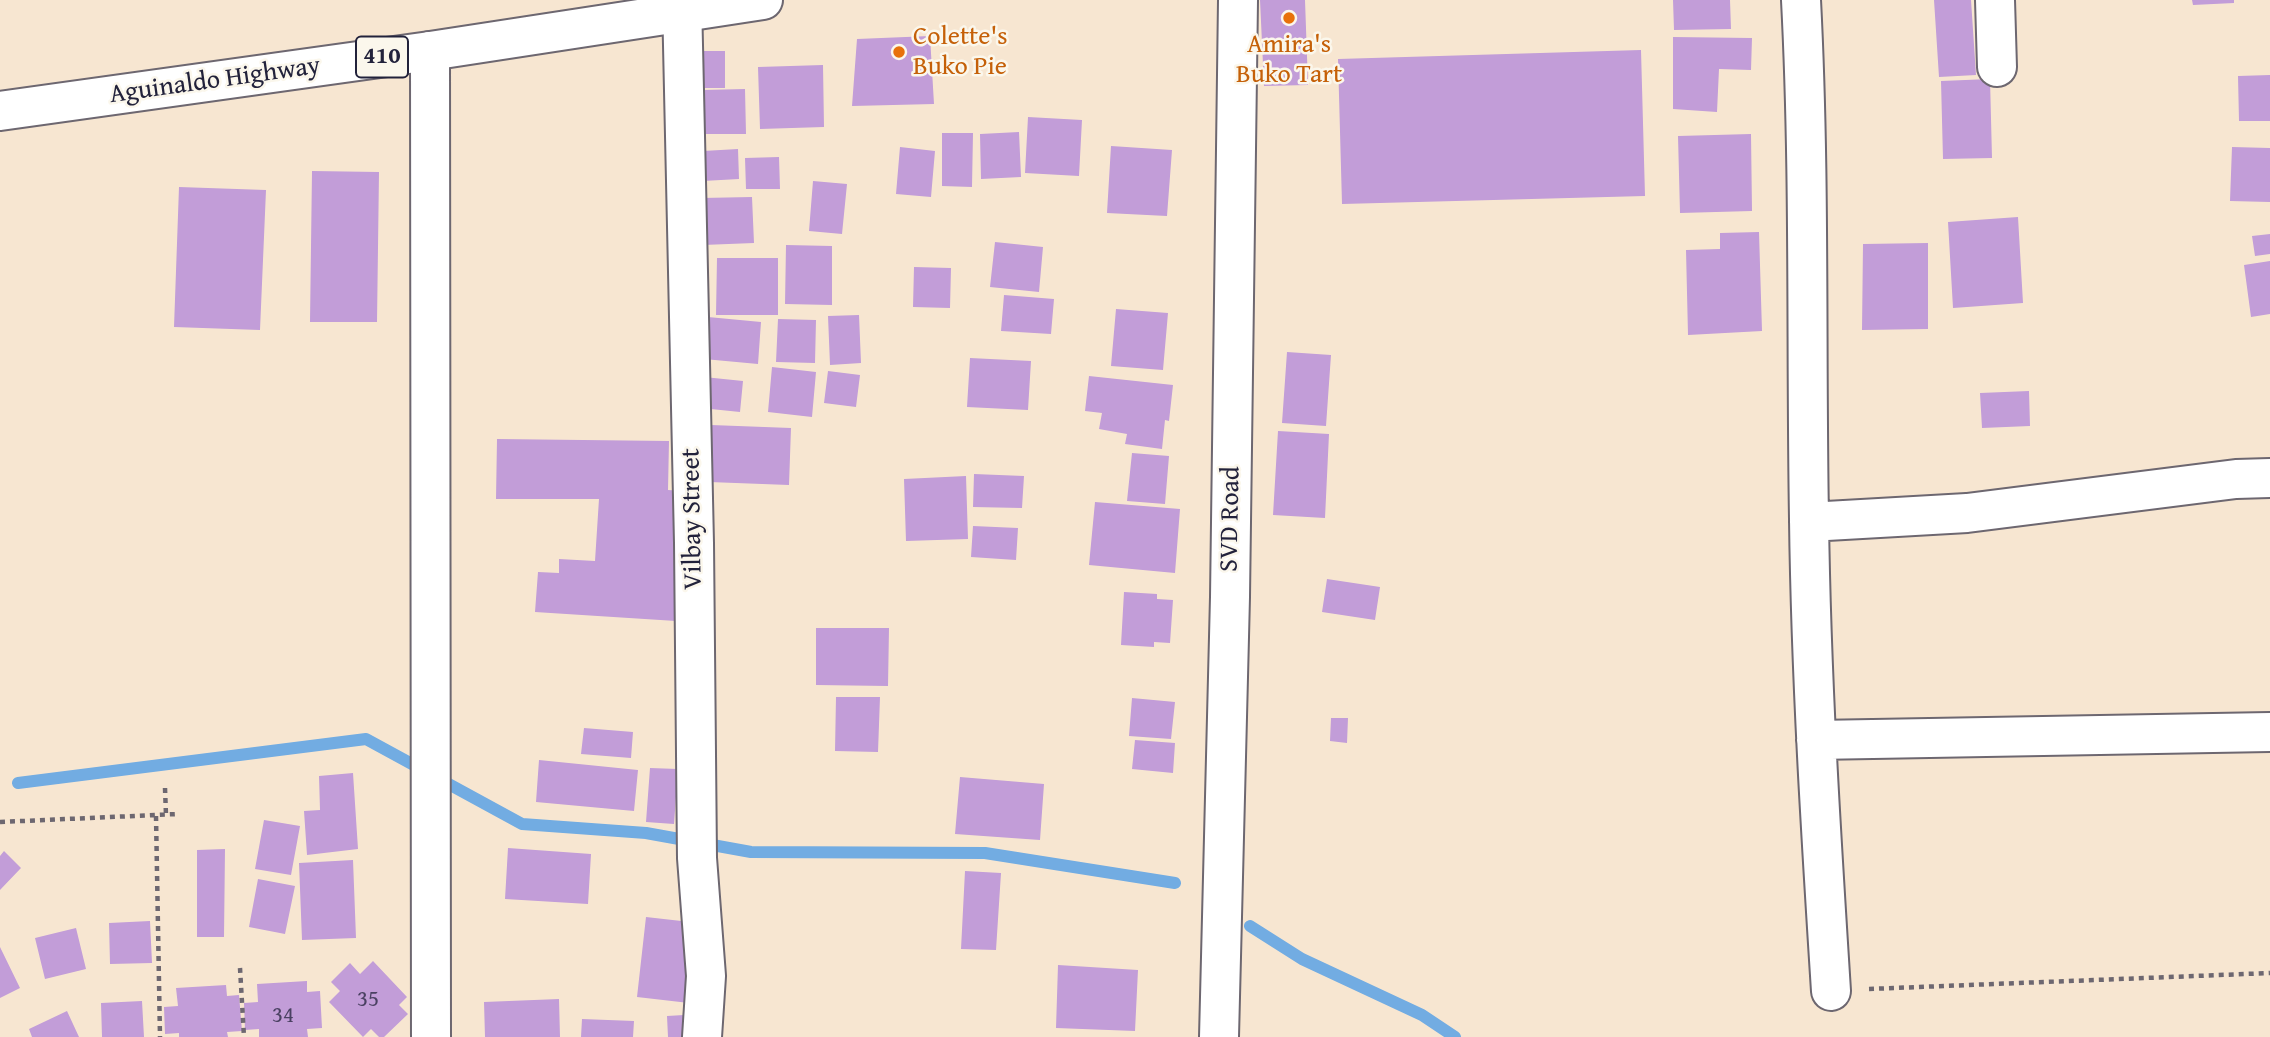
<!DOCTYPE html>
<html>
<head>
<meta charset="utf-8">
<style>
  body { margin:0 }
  canvas { display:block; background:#f7e6d1 }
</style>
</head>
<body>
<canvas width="2270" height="1037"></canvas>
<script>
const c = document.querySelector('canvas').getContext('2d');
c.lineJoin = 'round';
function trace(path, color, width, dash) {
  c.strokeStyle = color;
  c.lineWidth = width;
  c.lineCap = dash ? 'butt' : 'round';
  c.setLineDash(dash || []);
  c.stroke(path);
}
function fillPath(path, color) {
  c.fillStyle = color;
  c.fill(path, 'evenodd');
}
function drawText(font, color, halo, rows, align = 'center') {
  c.font = font + ' "Gentium Book Plus",serif';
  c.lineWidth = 5;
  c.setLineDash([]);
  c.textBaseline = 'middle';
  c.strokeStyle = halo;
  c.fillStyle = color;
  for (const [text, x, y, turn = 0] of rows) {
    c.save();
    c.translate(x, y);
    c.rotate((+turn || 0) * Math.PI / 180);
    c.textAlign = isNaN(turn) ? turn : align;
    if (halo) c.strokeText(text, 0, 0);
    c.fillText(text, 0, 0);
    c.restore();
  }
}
const stream = new Path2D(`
  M18,783L366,739L522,824L646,833L751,852L985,853L1175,883
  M1250,926L1302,959L1422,1015L1455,1037`);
const building = new Path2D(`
  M1260,0H1305L1308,85L1264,86Z
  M1673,0H1730L1731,29L1674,30Z
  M1934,0H1971L1976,75L1939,77Z
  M2192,0H2234V3L2193,5Z
  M930,36L934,104L852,106L857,39Z
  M1673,37L1752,38L1751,70L1719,69L1717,112L1673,109Z
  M1641,50L1645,196L1342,204L1338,59Z
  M699,51H725V88H698Z
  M823,65L824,127L760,129L758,67Z
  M2270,75V121H2239L2238,76Z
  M1990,79L1992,158L1943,159L1941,81Z
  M745,89L746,134H703V90Z
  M1028,117L1082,120L1079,176L1025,173Z
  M1019,132L1021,177L981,179L980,134Z
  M942,133H973L972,187L942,186Z
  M1751,134L1752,211L1680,213L1678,136Z
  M1111,146L1172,150L1167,216L1107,213Z
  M900,147L935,151L931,197L896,194Z
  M2232,147L2270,148V202L2230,201Z
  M738,149L739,179L703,181V151Z
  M779,157L780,189H746L745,158Z
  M312,171L379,172L377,322H310Z
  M813,181L847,184L842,234L809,231Z
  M179,187L266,190L260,330L174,327Z
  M752,197L754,243L703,245L701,198Z
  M2018,217L2023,303L1953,308L1948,222Z
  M1759,232L1762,331L1688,335L1686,250L1720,249V233Z
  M2270,234V254L2255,256L2252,236Z
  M995,242L1043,247L1039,292L990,287Z
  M1928,243V329L1862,330L1863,244Z
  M786,245L832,246V305L785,304Z
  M717,258H778V315H716Z
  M2270,261V314L2251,317L2244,265Z
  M914,267L951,268L950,308L913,307Z
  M1004,295L1054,299L1051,334L1001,331Z
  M1116,309L1168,313L1163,370L1111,366Z
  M859,315L861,363L830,365L828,316Z
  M708,317L761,322L758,364L704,359Z
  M778,319L816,320L815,363L776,362Z
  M1287,352L1331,355L1326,426L1282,423Z
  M970,358L1031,361L1028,410L967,407Z
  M772,367L816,372L812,417L768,412Z
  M828,371L860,375L856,407L824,403Z
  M1089,376L1173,385L1169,421L1165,420L1162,449L1125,444L1127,434L1099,429L1102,413L1085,411Z
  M704,377L743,381L740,412L701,408Z
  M2029,391L2030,426L1982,428L1980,393Z
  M711,425L791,428L789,485L709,482Z
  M1278,431L1329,434L1325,518L1273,515Z
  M497,439L669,441L668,490L683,491L676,621L535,612L538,572L559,573V559L595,561L599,499H496Z
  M1132,453L1169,456L1165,504L1127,501Z
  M974,474L1024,476L1022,508L973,507Z
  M966,476L968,539L906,541L904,479Z
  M1095,502L1180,509L1175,573L1089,565Z
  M973,526L1018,528L1016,560L971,557Z
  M1327,579L1380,587L1375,620L1322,612Z
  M1124,592L1157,594V599L1173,600L1170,643L1154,642V647L1121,645Z
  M816,628H889L888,686L816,685Z
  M836,697H880L878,752L835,751Z
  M1132,698L1175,702L1171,739L1129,736Z
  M1331,718H1348L1347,743L1330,741Z
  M584,728L633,732L631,758L581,754Z
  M1135,740L1175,743L1173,773L1132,769Z
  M539,760L638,770L634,811L536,802Z
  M650,768L678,769L674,824L646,822Z
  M353,773L358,849L307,855L304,811L320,810L319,776Z
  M960,777L1044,784L1040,840L955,834Z
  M264,820L300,826L291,875L255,869Z
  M508,848L591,854L588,904L505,899Z
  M225,849L224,937H197V850Z
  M4,851L21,868L0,890V856Z
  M353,860L356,938L302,940L299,863Z
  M965,871L1001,873L996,950L961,949Z
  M258,879L295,886L285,934L249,927Z
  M646,917L699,923L689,1003L637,997Z
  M150,921L152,963L110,964L109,923Z
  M76,928L86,969L45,979L35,938Z
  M0,947L20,988L0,998Z
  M373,961L407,997L399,1005L408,1014L384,1037H379L371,1029L363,1037L329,1002L340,991L331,982L350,963L360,974Z
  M1058,965L1138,970L1135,1031L1056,1028Z
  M307,981V992L320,991L322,1028L307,1029L308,1037H259V1029L245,1030L244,1003L258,1002L257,984Z
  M226,985L227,996L239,995L242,1031L227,1032L228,1037H179V1033L165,1034L164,1007L178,1006L176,988Z
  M559,999L560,1037H485L484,1002Z
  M142,1001L144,1037H102L101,1003Z
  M67,1011L79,1037H32L29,1029Z
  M684,1015V1037H668L667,1016Z
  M582,1019L634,1021L633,1037H581Z`);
const path = new Path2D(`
  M165,788L166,815
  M156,816L160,1037
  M0,822L178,814
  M240,968L244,1037
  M1869,989L2270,973`);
const minor = new Path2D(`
  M682,0L694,543L697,858L706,976L702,1037
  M1801,0C1810,173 1806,346 1809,519C1811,677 1821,834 1831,991
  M1995,0L1997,67
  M430,51L431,1037
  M1809,522L1967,513L2236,479L2270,478
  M1816,740L2270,732`);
const secondary = new Path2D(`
  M1219,1037L1230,597L1238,0`);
const primary = new Path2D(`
  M0,111L430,51L763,0`);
const markers = [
  [1289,18,7,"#e8710a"],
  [899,52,7,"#e8710a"]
];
const numberNames = [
  ["35",368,1000],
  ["34",283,1016]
];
const shields = [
  [382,57,52]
];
const shieldNames = [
  ["410",382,57]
];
const foodNames = [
  ["Colette's",913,37],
  ["Buko Pie",913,67],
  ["Amira's",1289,45,"center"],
  ["Buko Tart",1289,75,"center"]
];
const streetNames = [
  ["Aguinaldo Highway",215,81,-8],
  ["Vilbay Street",693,519,-91],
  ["SVD Road",1231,519,-89]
];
trace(stream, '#72ace2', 12);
fillPath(building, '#c29dd8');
trace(minor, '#6d6770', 42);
trace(secondary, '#6d6770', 42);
trace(primary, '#6d6770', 42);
trace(path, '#6d6770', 4.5, [5, 5]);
trace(minor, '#fff', 38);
trace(secondary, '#fff', 38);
trace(primary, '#fff', 38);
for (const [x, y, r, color] of markers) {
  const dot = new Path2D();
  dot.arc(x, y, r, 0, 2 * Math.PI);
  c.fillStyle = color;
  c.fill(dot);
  trace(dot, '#fbf7ec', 2.5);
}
drawText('23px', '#4a4162', null, numberNames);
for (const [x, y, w] of shields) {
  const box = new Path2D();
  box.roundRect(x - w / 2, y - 20.5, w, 41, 5);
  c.fillStyle = '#fbf7ec';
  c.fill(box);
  trace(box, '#22223b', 2);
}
drawText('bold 24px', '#22223b', null, shieldNames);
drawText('26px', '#c56008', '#fbf7ec', foodNames, 'left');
drawText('26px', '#22223b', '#fbf7ec', streetNames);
</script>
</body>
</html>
